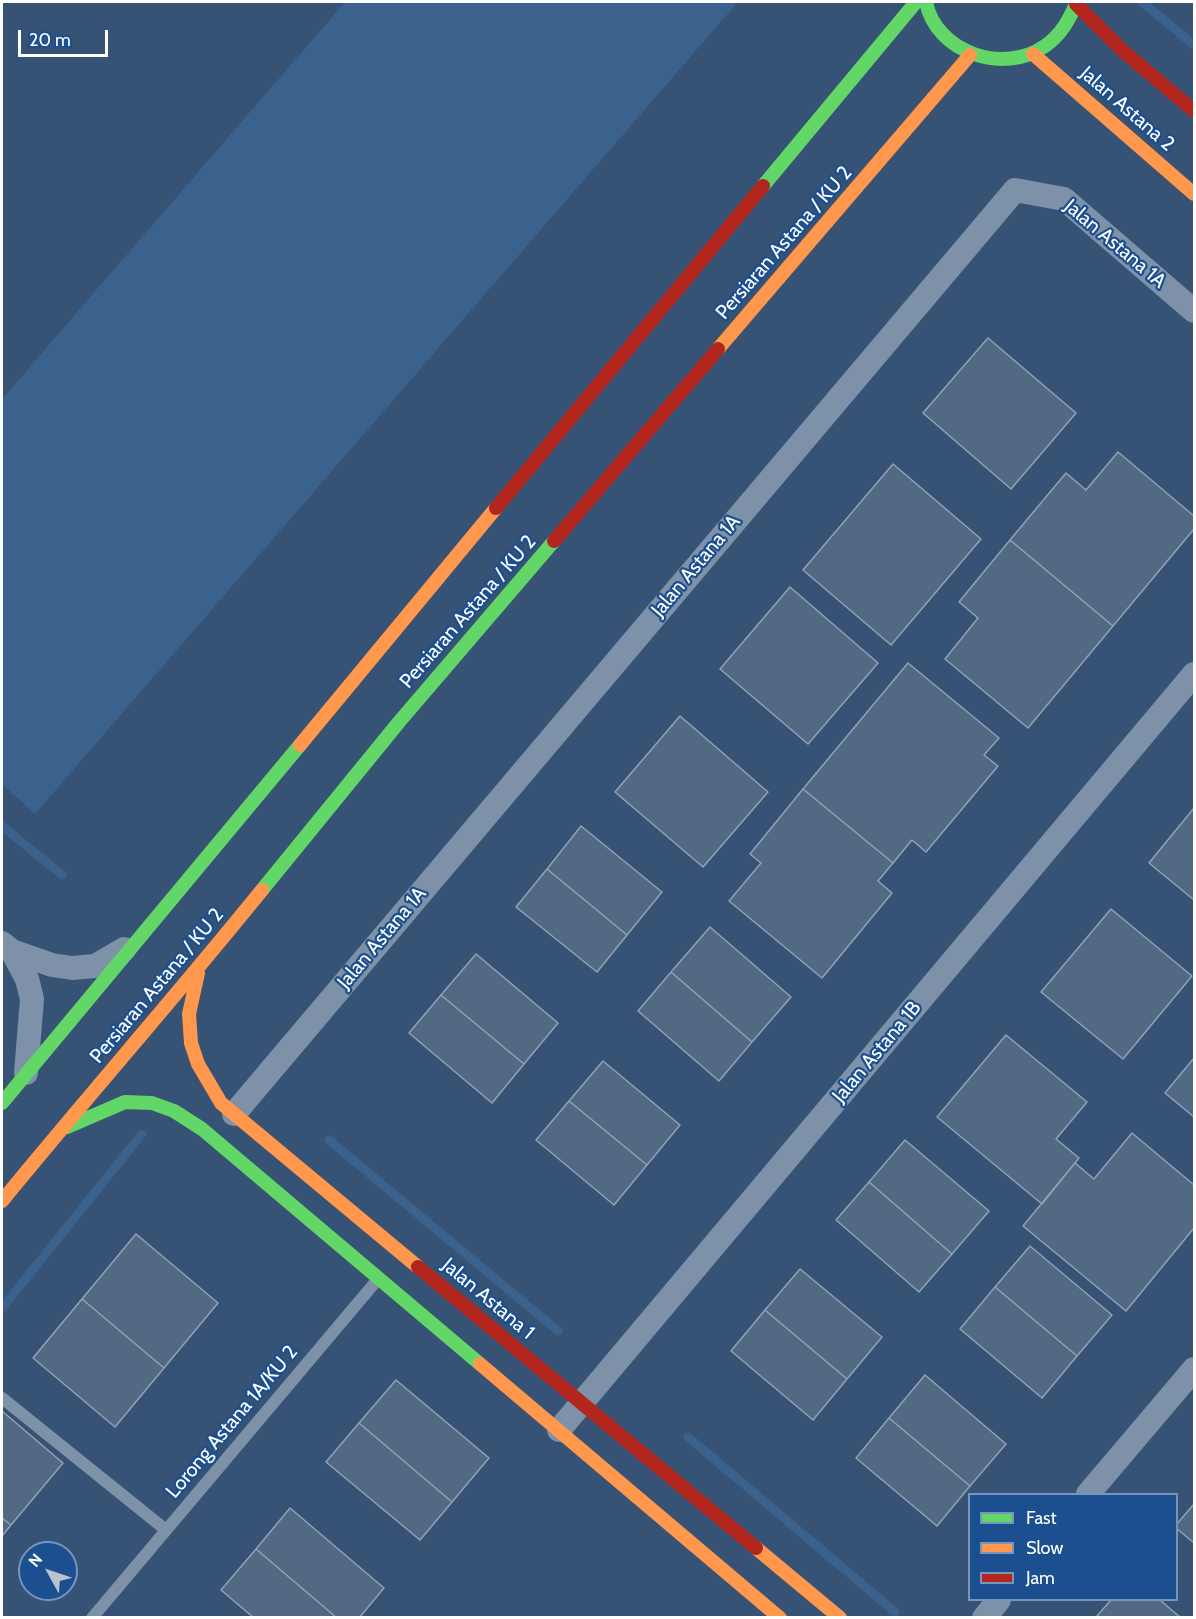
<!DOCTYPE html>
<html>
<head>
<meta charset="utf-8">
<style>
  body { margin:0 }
  #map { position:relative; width:1196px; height:1619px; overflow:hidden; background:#365274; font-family:Cabin,sans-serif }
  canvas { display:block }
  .frame { position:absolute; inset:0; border:3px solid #fff; pointer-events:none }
  .legend { position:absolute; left:968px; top:1493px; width:210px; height:108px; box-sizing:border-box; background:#1b4f8f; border:2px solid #7695bc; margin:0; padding:8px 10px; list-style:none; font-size:18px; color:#fff }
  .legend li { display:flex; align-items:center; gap:12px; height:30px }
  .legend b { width:30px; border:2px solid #7695bc }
  .north { position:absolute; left:18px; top:1541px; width:60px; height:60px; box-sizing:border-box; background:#1b4f8f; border:2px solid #7695bc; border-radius:50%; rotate:310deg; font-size:16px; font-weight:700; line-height:24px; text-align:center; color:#fff }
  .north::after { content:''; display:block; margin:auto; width:21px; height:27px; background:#b9c2ce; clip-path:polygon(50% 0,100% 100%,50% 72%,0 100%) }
  .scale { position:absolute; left:18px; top:30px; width:90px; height:27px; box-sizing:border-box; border:3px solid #fff; border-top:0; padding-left:8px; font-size:18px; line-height:21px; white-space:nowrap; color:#fff; -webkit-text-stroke:4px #1b4f8f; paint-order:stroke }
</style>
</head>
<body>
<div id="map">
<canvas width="1196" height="1619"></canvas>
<div class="frame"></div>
<ul class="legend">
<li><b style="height:8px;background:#63d668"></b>Fast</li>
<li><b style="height:8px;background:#ff974d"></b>Slow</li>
<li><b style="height:8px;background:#b3261e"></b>Jam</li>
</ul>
<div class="north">N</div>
<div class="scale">20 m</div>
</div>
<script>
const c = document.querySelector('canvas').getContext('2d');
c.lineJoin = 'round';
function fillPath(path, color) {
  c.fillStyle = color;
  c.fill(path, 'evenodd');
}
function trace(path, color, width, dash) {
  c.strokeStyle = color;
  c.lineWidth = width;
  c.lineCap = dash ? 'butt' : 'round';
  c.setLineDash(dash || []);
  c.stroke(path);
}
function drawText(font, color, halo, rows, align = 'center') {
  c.font = font + ' Cabin,sans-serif';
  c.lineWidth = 4.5;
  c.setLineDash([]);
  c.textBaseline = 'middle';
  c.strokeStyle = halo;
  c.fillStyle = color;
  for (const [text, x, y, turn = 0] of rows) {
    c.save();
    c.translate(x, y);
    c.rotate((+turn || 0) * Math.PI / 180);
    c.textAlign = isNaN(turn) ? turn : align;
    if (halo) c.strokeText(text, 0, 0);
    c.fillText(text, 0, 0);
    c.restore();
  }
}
const water = new Path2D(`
  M345,2H738L35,814L2,784V399Z`);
const stream = new Path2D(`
  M1142,2L1194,45
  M2,826L62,875
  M329,1140L558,1331
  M2,1308L142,1134
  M688,1437L895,1612`);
const building = new Path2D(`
  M988,338L1076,413L1011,489L923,413Z
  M1118,452L1194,516V529L1113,626L1010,540L1066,473L1086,490Z
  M893,464L981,539L891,645L803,570Z
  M1010,540L1113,626L1028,728L945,659L978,618L959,602Z
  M790,587L878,663L808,744L720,669Z
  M908,663L999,738L984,755L998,766L926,852L912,840L893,863L803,789Z
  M680,716L768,792L703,867L615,792Z
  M803,789L893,863L878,881L892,893L822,978L729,901L761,863L750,854Z
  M1194,808V900L1149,863Z
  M581,826L662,892L627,935L547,869Z
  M547,869L627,935L597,972L516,907Z
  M1111,909L1192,976L1123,1059L1041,992Z
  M710,927L791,997L752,1042L671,972Z
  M476,954L558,1023L524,1064L441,995Z
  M671,972L752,1042L719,1081L638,1011Z
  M441,995L524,1064L492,1103L409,1033Z
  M1006,1035L1087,1102L1056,1139L1079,1158L1042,1204L937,1117Z
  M1194,1058V1117L1165,1093Z
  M603,1061L680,1125L647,1165L569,1101Z
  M569,1101L647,1165L614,1205L536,1140Z
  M1132,1133L1194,1185V1228L1126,1311L1023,1226L1075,1163L1094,1179Z
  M905,1140L989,1211L952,1254L869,1182Z
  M869,1182L952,1254L919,1292L836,1220Z
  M136,1234L218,1303L164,1368L82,1299Z
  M1030,1246L1112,1315L1077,1356L995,1287Z
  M800,1269L882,1337L847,1379L765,1310Z
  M995,1287L1077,1356L1042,1398L960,1329Z
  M82,1299L164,1368L115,1427L33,1358Z
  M765,1310L847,1379L813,1420L731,1351Z
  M925,1375L1006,1444L970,1486L889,1418Z
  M396,1380L489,1458L452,1502L359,1423Z
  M2,1411L63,1463L11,1525L2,1518Z
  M889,1418L970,1486L937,1526L856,1458Z
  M359,1423L452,1502L420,1540L326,1462Z
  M1194,1504V1543L1176,1528V1525Z
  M290,1508L384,1588L359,1618H337L256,1549Z
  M2,1518L11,1525L2,1536Z
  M256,1549L337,1618H254L221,1590Z
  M1111,1600H1160L1181,1618H1099L1097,1616Z`);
const lane = new Path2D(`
  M2,1398L166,1530
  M92,1618L378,1279`);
const street = new Path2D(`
  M2,943L12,951L52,965L72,968L95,966L124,949
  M12,951L27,979L32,999L26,1073
  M234,1114L1015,190L1064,199L1194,311
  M559,1430L1194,674
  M1088,1494L1194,1369
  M984,1618L999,1600`);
const fast = new Path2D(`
  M926,2C936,53 1004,75 1045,46C1061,35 1069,20 1077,2
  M763,186L916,2
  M262,890L399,722L554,541
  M2,1103L300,745
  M67,1127L125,1102L152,1103L174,1111L202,1129L480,1364`);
const slow = new Path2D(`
  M1033,54L1194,194
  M718,349L970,55
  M300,745L496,508
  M198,973L189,1014L191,1043L198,1064L221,1103L418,1267
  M2,1201C88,1096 177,995 262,890
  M480,1364L780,1618
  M756,1548L840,1618`);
const jam = new Path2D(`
  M1076,4L1122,50L1194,111
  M496,508L763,186
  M554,541L718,349
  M418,1267L756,1548`);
const streetNames = [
  ["Jalan Astana 2",1127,109,41],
  ["Persiaran Astana / KU 2",784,243,-49],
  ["Jalan Astana 1A",1115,244,40],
  ["Jalan Astana 1A",696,566,-50],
  ["Persiaran Astana / KU 2",468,612,-49],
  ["Jalan Astana 1A",382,938,-50],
  ["Persiaran Astana / KU 2",157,986,-50],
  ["Jalan Astana 1B",877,1052,-50],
  ["Jalan Astana 1",488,1299,40],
  ["Lorong Astana 1A/KU 2",232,1422,-50]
];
fillPath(water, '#3b618d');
trace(stream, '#3b618d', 9);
fillPath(building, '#526984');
trace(building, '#92a2b6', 1.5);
trace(lane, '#7d92a8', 12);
trace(street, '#7d92a8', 24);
trace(fast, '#63d668', 14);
trace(slow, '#ff974d', 14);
trace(jam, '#b3261e', 14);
drawText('20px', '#fff', '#1b4f8f', streetNames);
</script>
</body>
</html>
